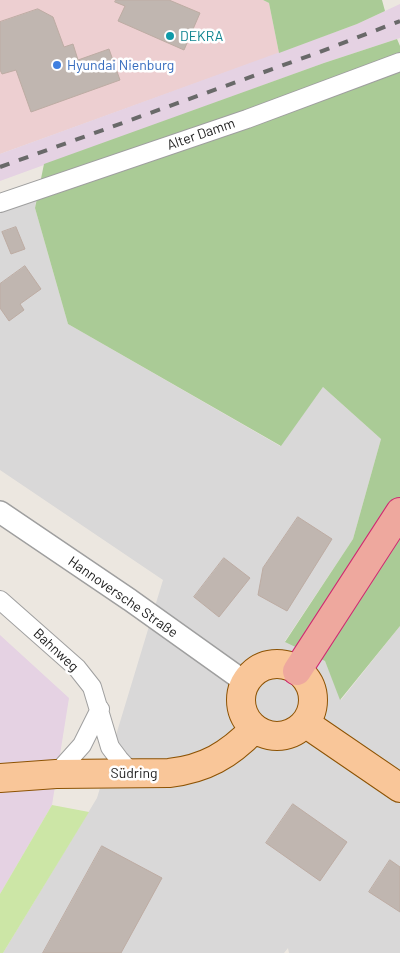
<!DOCTYPE html>
<html>
<head>
<meta charset="utf-8">
<style>
  body { margin:0 }
  canvas { display:block; background:#ece7e0 }
</style>
</head>
<body>
<canvas width="400" height="953"></canvas>
<script>
const c = document.querySelector('canvas').getContext('2d');
c.lineJoin = 'round';
function fillPath(path, color) {
  c.fillStyle = color;
  c.fill(path, 'evenodd');
}
function trace(path, color, width, dash) {
  c.strokeStyle = color;
  c.lineWidth = width;
  c.lineCap = dash ? 'butt' : 'round';
  c.setLineDash(dash || []);
  c.stroke(path);
}
function drawText(font, color, halo, rows, align = 'center') {
  c.font = font + ' Barlow,sans-serif';
  c.lineWidth = 5;
  c.setLineDash([]);
  c.textBaseline = 'middle';
  c.strokeStyle = halo;
  c.fillStyle = color;
  for (const [text, x, y, turn = 0] of rows) {
    c.save();
    c.translate(x, y);
    c.rotate((+turn || 0) * Math.PI / 180);
    c.textAlign = isNaN(turn) ? turn : align;
    if (halo) c.strokeText(text, 0, 0);
    c.fillText(text, 0, 0);
    c.restore();
  }
}
const residential = new Path2D(`
  M37,195L35,208L68,324L280,446L323,387L381,439L353,539L285,641L325,661L341,700L400,626V953H289L288,948L284,953H3L97,798L163,580L0,470V208Z`);
const commercial = new Path2D(`
  M0,0H263L269,3L279,53L0,154Z`);
const industrial = new Path2D(`
  M400,4V38L324,63L0,181V154L357,24Z
  M0,635L69,698L52,805L0,894Z`);
const grass = new Path2D(`
  M52,805L89,812L3,953H0V894Z`);
const forest = new Path2D(`
  M263,0H382L385,11L357,24L279,53L269,3Z
  M397,39L400,46V626L340,700L325,661L285,642L353,539L381,439L323,387L281,446L68,324L35,208L44,164L324,63Z`);
const building = new Path2D(`
  M116,0H169L200,13L184,50L118,21L125,6L115,2Z
  M38,9L53,17L64,47L73,44L78,60L109,49L120,80L31,112L16,70L2,74L0,70V22Z
  M16,227L25,249L11,254L2,232Z
  M25,266L41,289L20,304L24,310L9,321L0,308V284Z
  M298,517L332,539L287,611L258,595L263,568Z
  M224,558L250,578L219,617L194,597Z
  M293,804L347,842L320,881L266,843Z
  M102,846L162,878L121,953H43Z
  M390,860L400,867V912L369,892Z`);
const minor = new Path2D(`
  M0,203L247,119L400,62
  M0,600L77,668L92,687L110,747L119,759L132,773
  M56,774L82,745L100,709`);
const tertiary = new Path2D(`
  M0,512L130,600L245,682`);
const primary = new Path2D(`
  M241 700a36 36 0 1 1 72 0a36 36 0 1 1-72 0Z
  M305,723L400,788
  M0,778L56,774L169,773C205,769 229,755 254,729`);
const trunk = new Path2D(`
  M297,671L400,512`);
const rail = new Path2D(`
  M0,167L317,53L400,21`);
const markers = [
  [170,36,5,"#0f9aa8"],
  [57,65,5,"#3f7fe0"]
];
const cultureNames = [
  ["DEKRA",180,36]
];
const shopNames = [
  ["Hyundai Nienburg",67,65]
];
const streetNames = [
  ["Alter Damm",201,134,-19],
  ["Hannoversche Straße",123,597,35],
  ["Bahnweg",56,650,43],
  ["Südring",134,773]
];
fillPath(residential, '#d9d8d8');
fillPath(commercial, '#edcfd1');
fillPath(industrial, '#e5d2e3');
fillPath(grass, '#cce6a6');
fillPath(forest, '#aacb96');
fillPath(building, '#c0b6b0');
trace(building, '#bdaca3', 1);
trace(minor, '#9f9f9f', 20);
trace(tertiary, '#9f9f9f', 24);
trace(primary, '#8d5304', 30);
trace(trunk, '#cf2871', 30);
trace(minor, '#fff', 18);
trace(tertiary, '#fff', 21);
trace(primary, '#f9c699', 28);
trace(trunk, '#eea89e', 28);
trace(rail, '#696969', 4, [10, 10]);
for (const [x, y, r, color] of markers) {
  const dot = new Path2D();
  dot.arc(x, y, r, 0, 2 * Math.PI);
  c.fillStyle = color;
  c.fill(dot);
  trace(dot, '#fff', 2);
}
drawText('14px', '#0d838f', '#fff', cultureNames, 'left');
drawText('14px', '#366cbe', '#fff', shopNames, 'left');
drawText('14px', '#1b1b1b', '#fff', streetNames);
</script>
</body>
</html>
